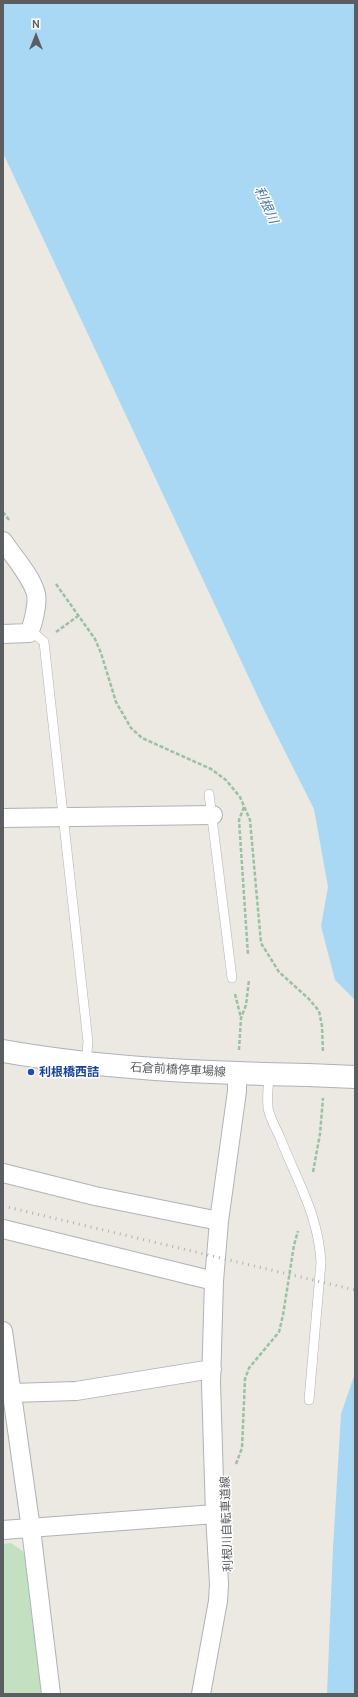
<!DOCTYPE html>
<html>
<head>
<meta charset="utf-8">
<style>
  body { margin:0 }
  #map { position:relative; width:358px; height:1697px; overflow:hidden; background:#ebe9e2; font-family:Cabin,sans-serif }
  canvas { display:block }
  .frame { position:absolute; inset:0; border:4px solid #5a5e61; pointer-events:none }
  .north { position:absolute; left:16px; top:16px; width:40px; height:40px; -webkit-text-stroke:3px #fff; paint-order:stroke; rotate:0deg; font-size:11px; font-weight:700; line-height:16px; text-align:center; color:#5a5e61 }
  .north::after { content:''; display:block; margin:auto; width:14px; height:18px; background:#5a5e61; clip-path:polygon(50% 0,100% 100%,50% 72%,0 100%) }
</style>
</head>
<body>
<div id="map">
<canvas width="358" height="1697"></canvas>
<div class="frame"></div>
<div class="north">N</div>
</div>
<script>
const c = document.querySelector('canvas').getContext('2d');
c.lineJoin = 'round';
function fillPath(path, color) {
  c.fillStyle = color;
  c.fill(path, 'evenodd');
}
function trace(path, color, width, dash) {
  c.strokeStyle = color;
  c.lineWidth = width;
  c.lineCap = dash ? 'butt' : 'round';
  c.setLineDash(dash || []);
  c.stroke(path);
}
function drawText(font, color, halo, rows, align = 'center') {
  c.font = font + ' Cabin,"Noto Sans JP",sans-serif';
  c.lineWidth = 3;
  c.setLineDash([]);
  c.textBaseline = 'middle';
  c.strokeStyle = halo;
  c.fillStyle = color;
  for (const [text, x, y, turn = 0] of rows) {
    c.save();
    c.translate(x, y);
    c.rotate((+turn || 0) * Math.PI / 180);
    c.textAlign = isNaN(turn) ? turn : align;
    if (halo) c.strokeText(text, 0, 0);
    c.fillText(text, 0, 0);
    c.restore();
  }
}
const green = new Path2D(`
  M11,1543L24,1552L44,1694H3V1544Z`);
const water = new Path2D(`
  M3,3H355V1000L335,980L321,926L328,887L314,809L265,712L3,153Z
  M355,1373V1694H327L333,1548L341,1414Z`);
const path = new Path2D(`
  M3,512L9,520
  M56,584L95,639L101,653L116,702L131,728L142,738L211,769L226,780L240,797L250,820L261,943L279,972L309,999L319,1011L322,1026L323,1053
  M56,632L78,616
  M244,807L239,820L248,955
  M235,994L241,1018
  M239,1050L241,1018L246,1005L249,980
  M313,1172L320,1134L323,1098
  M236,1464L242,1448L245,1379L249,1368L279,1332L283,1315L294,1245L298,1231`);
const lane = new Path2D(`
  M29,633L36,635L44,642L88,1042L86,1062
  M209,794L232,978
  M270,1074C268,1085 267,1097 268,1108C270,1119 277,1130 281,1140C298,1183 318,1214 321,1262L309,1400`);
const street = new Path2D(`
  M3,541C13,556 32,577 36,594C38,604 33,624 29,633L3,634
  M3,818L213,815
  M3,1173L95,1196L219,1221
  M3,1229L214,1281
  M3,1331L31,1529L51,1694
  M12,1393L76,1391L212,1369
  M3,1530L215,1514
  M201,1694L218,1601L219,1584L215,1514L211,1383L214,1281L219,1221L237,1091V1073`);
const secondary = new Path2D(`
  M3,1051C104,1069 206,1073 308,1075`);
const rail = new Path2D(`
  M3,1206L355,1290`);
const secondaryBridge = new Path2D(`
  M308,1075L355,1077`);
const markers = [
  [31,1072,4,"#1a4fb4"]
];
const streetNames = [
  ["石倉前橋停車場線",178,1070,3],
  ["利根川自転車道線",227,1524,-92]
];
const transitNames = [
  ["利根橋西詰",39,1072]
];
const waterNames = [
  ["利根川",266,205,66]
];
fillPath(green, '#c3e0c1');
fillPath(water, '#a9d8f5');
trace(lane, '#afb3b6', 10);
trace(street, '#afb3b6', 20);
trace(secondary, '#afb2b6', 24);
trace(path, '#9bc1a3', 2.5, [4, 2]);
trace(lane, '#fff', 9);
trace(street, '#fff', 18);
trace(secondary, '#fff', 22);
trace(rail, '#b0b1b1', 3, [1, 5]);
trace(secondaryBridge, '#afb2b6', 24, []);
trace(secondaryBridge, '#fff', 22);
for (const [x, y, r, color] of markers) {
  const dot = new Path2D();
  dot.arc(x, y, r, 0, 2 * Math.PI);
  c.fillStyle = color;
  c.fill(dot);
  trace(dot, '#fff', 1.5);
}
drawText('12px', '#5a5e61', '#fff', streetNames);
drawText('bold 12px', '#164399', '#fff', transitNames, 'left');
drawText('italic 13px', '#497ba4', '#fff', waterNames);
</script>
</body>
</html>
